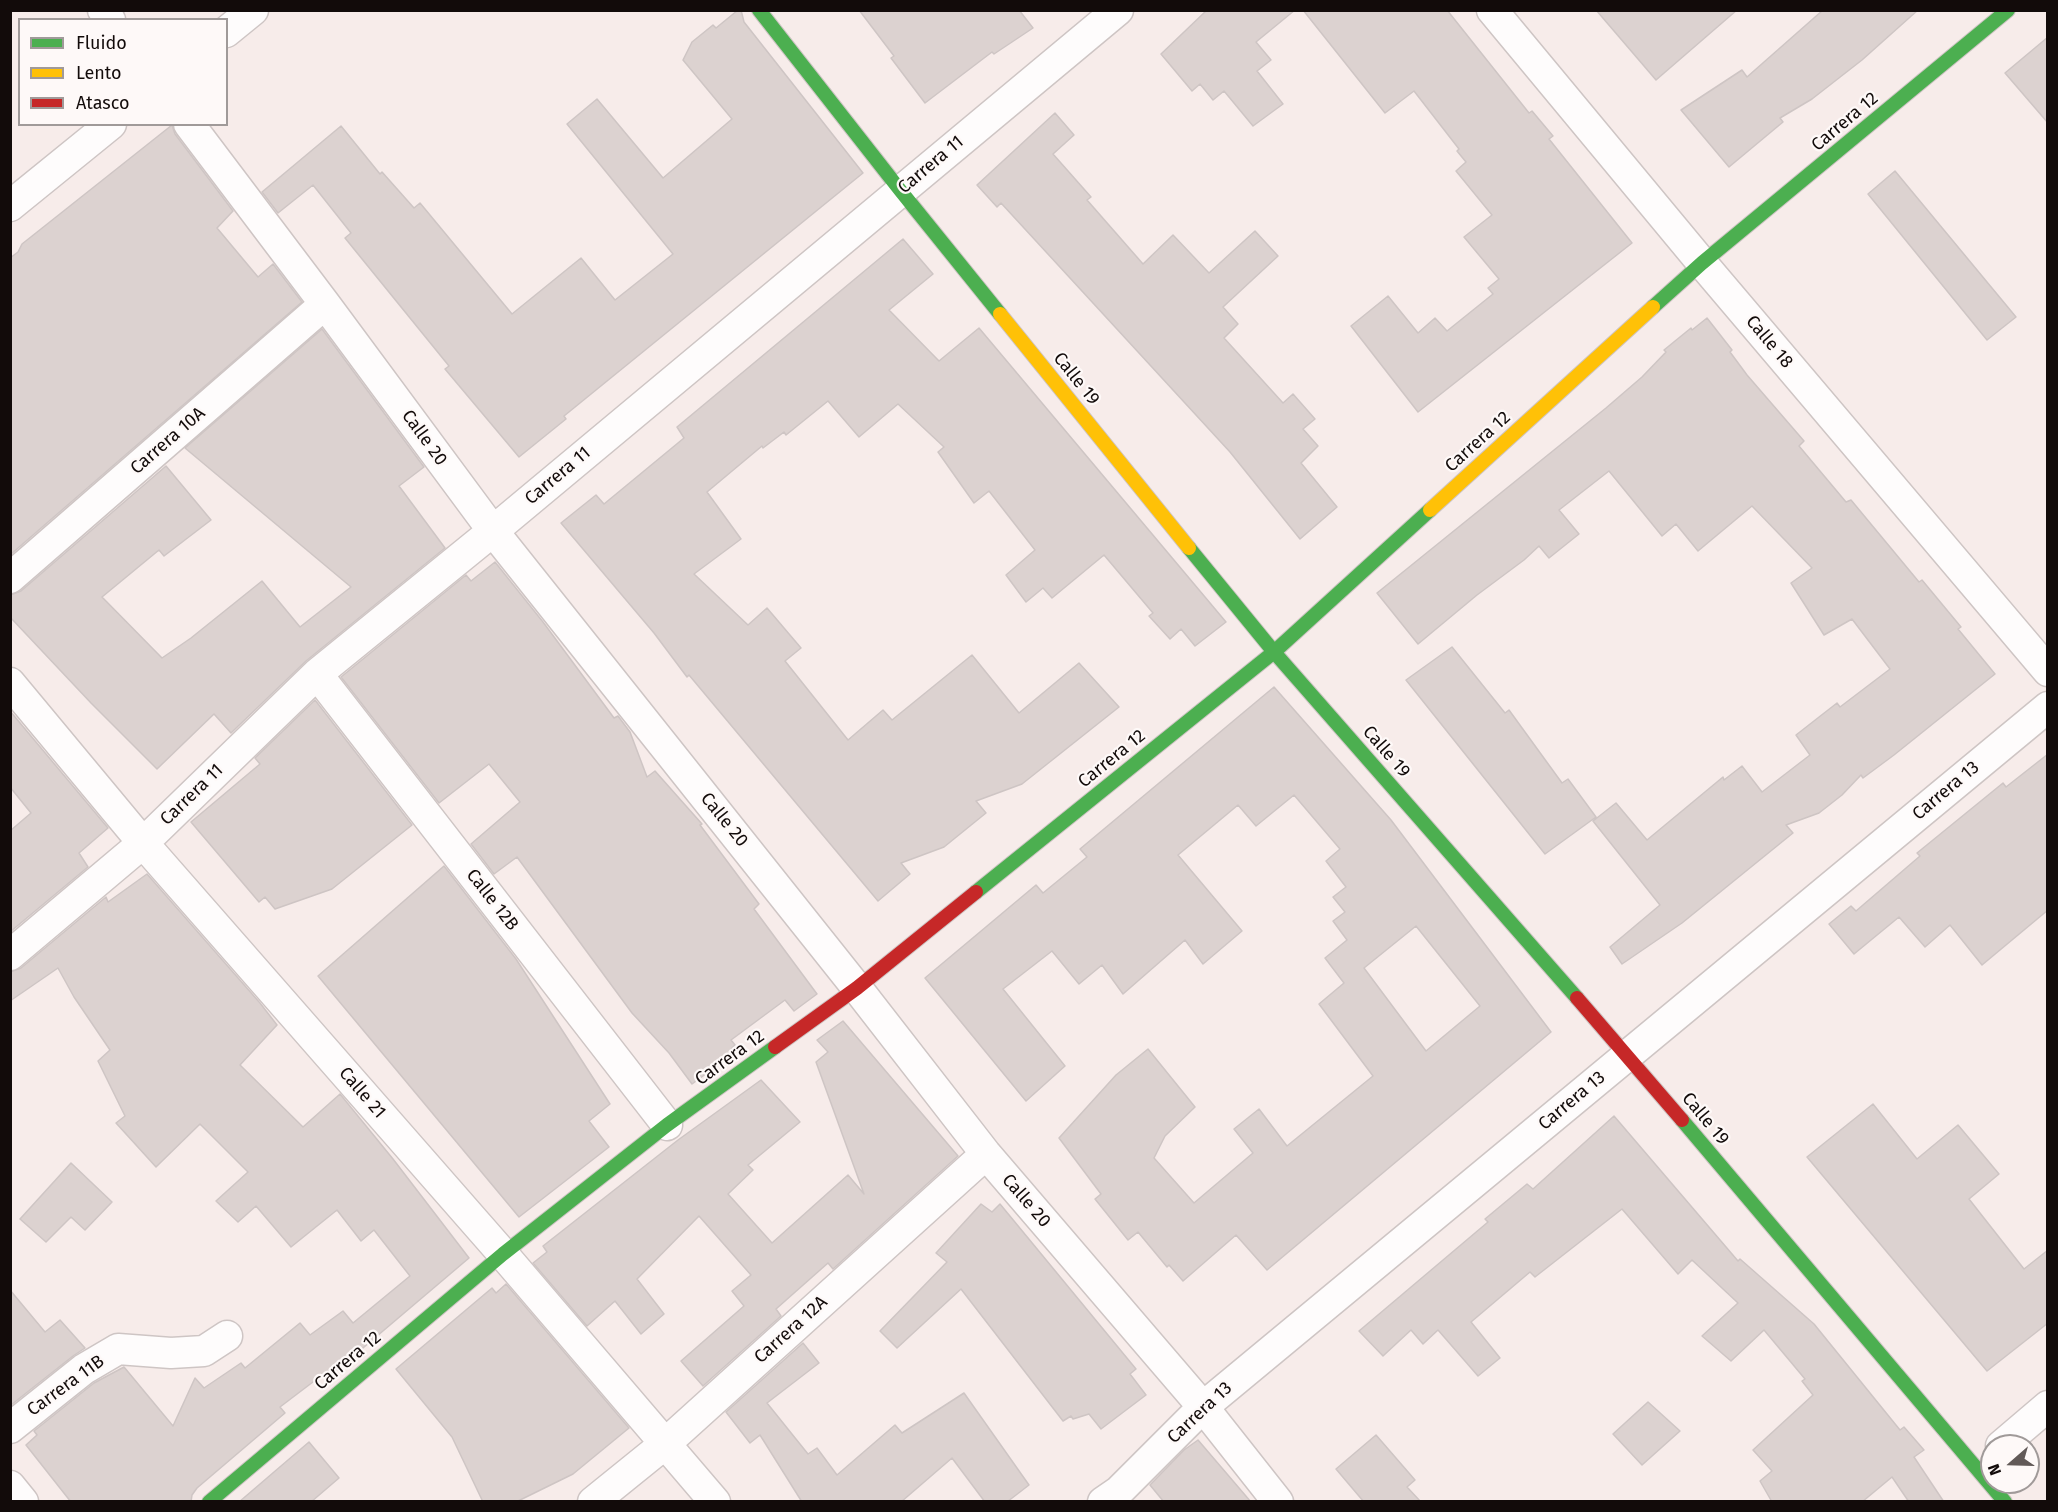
<!DOCTYPE html>
<html>
<head>
<meta charset="utf-8">
<style>
  body { margin:0 }
  #map { position:relative; width:2058px; height:1512px; overflow:hidden; background:#f7ecea; font-family:"Fira Sans",sans-serif }
  canvas { display:block }
  .frame { position:absolute; inset:0; border:12px solid #120b0a; pointer-events:none }
  .legend { position:absolute; left:18px; top:18px; width:210px; height:108px; box-sizing:border-box; background:#fef9f8; border:2px solid #a09a99; margin:0; padding:8px 10px; list-style:none; font-size:18px; color:#120b0a }
  .legend li { display:flex; align-items:center; gap:12px; height:30px }
  .legend b { width:30px; border:2px solid #a09a99 }
  .north { position:absolute; left:1980px; top:1434px; width:60px; height:60px; box-sizing:border-box; background:#fef9f8; border:2px solid #a09a99; border-radius:50%; rotate:250deg; font-size:16px; font-weight:700; line-height:24px; text-align:center; color:#120b0a }
  .north::after { content:''; display:block; margin:auto; width:21px; height:27px; background:#625a58; clip-path:polygon(50% 0,100% 100%,50% 72%,0 100%) }
</style>
</head>
<body>
<div id="map">
<canvas width="2058" height="1512"></canvas>
<div class="frame"></div>
<ul class="legend">
<li><b style="height:8px;background:#4caf50"></b>Fluido</li>
<li><b style="height:8px;background:#ffc107"></b>Lento</li>
<li><b style="height:8px;background:#c62828"></b>Atasco</li>
</ul>
<div class="north">N</div>
</div>
<script>
const c = document.querySelector('canvas').getContext('2d');
c.lineJoin = 'round';
function fillPath(path, color) {
  c.fillStyle = color;
  c.fill(path, 'evenodd');
}
function trace(path, color, width, dash) {
  c.strokeStyle = color;
  c.lineWidth = width;
  c.lineCap = dash ? 'butt' : 'round';
  c.setLineDash(dash || []);
  c.stroke(path);
}
function drawText(font, color, halo, rows, align = 'center') {
  c.font = font + ' "Fira Sans",sans-serif';
  c.lineWidth = 4.5;
  c.setLineDash([]);
  c.textBaseline = 'middle';
  c.strokeStyle = halo;
  c.fillStyle = color;
  for (const [text, x, y, turn = 0] of rows) {
    c.save();
    c.translate(x, y);
    c.rotate((+turn || 0) * Math.PI / 180);
    c.textAlign = isNaN(turn) ? turn : align;
    if (halo) c.strokeText(text, 0, 0);
    c.fillText(text, 0, 0);
    c.restore();
  }
}
const building = new Path2D(`
  M738,10H741L744,22L863,173L564,416L566,419L519,457L445,369L449,366L345,238L351,233L313,185L278,213L262,192L341,126L380,174L382,172L414,208L420,203L512,314L581,258L615,300L673,254L567,124L597,99L663,178L732,119L683,60L692,42L713,25L716,28Z
  M859,10H1019L1033,28L994,54L992,52L925,103L891,58L894,56Z
  M1207,10H1295L1256,42L1271,60L1257,71L1283,104L1253,126L1224,91L1213,100L1200,84L1192,91L1161,54Z
  M1303,10H1447L1529,113L1532,111L1553,136L1549,139L1632,243L1418,412L1351,326L1388,296L1418,333L1435,318L1447,331L1493,294L1488,288L1499,279L1464,237L1492,215L1456,171L1466,162L1457,151L1459,149L1414,91L1385,113Z
  M1596,10H1737L1656,80Z
  M1823,10H1918L1862,60L1812,99L1780,118L1783,122L1729,167L1681,110L1742,70L1747,77Z
  M2048,37V123L2005,73Z
  M1055,113L1074,135L1053,154L1091,197L1087,200L1143,264L1173,235L1209,273L1255,231L1278,256L1223,307L1238,324L1224,338L1283,403L1293,394L1315,419L1303,429L1318,446L1301,463L1337,507L1300,539L1230,452L1001,203L997,207L977,185Z
  M172,125L175,134L233,211L217,228L258,277L273,264L302,302L10,555V258L18,252L22,244Z
  M1895,171L2016,317L1987,340L1868,194Z
  M903,239L933,274L889,310L939,361L979,328L1226,622L1195,646L1181,629L1170,639L1149,616L1153,613L1104,555L1052,598L1043,588L1026,602L1006,575L1035,550L989,491L974,503L938,452L944,447L898,404L859,437L828,401L786,435L784,432L763,448L762,446L707,492L741,539L694,574L748,625L767,608L801,648L785,661L848,740L883,710L892,720L972,655L1019,713L1079,663L1119,707L1022,784L976,801L986,813L944,847L901,863L910,874L878,901L689,675L687,677L654,633L561,523L596,495L604,504L684,438L677,427Z
  M1707,318L1732,350L1730,352L1747,375L1804,441L1799,446L1846,502L1851,500L1919,582L1922,580L1961,627L1958,629L1995,674L1894,755L1863,778L1861,775L1842,795L1819,813L1786,825L1793,833L1682,923L1622,964L1610,947L1660,905L1593,821L1616,803L1647,840L1723,777L1724,780L1742,766L1762,792L1810,755L1796,735L1837,703L1840,707L1890,669L1852,619L1824,635L1791,583L1812,568L1752,506L1698,551L1676,524L1662,536L1609,471L1559,510L1579,534L1549,558L1539,546L1524,560L1477,595L1418,644L1377,593L1606,408L1642,377L1666,352L1664,350L1691,328L1692,330Z
  M322,329L424,467L399,486L445,548L306,661L231,733L214,714L157,769L91,703L10,617V595L21,591L166,466L211,520L164,556L159,550L102,597L162,658L191,638L262,581L300,627L351,587L185,448Z
  M495,562L543,622L614,718L618,716L630,732L647,777L655,771L702,824L700,825L759,904L754,909L817,994L794,1011L785,1000L731,1040L735,1045L732,1048L736,1052L692,1084L669,1053L632,1013L517,857L494,874L471,844L520,802L489,764L439,803L341,677L466,575L471,581Z
  M1452,647L1505,713L1509,710L1562,783L1568,779L1596,817L1545,854L1406,680Z
  M1274,687L1391,820L1551,1032L1267,1270L1236,1235L1183,1281L1169,1265L1167,1267L1138,1232L1128,1240L1095,1199L1101,1194L1059,1138L1116,1075L1148,1049L1195,1107L1165,1136L1154,1158L1194,1203L1253,1153L1234,1129L1259,1109L1287,1146L1373,1076L1319,1004L1344,983L1325,958L1347,940L1333,921L1345,912L1333,897L1346,887L1326,861L1340,849L1294,795L1256,826L1238,805L1178,855L1242,931L1203,964L1185,940L1123,994L1102,965L1079,984L1052,951L1003,989L1065,1066L1026,1101L925,978L1036,885L1043,893L1087,857L1080,849ZM1416,926L1480,1006L1426,1051L1364,968Z
  M315,700L412,825L332,889L275,909L265,897L259,902L191,822L260,764L255,758Z
  M10,711L108,828L79,853L88,867L10,932V831L31,813L10,787Z
  M2048,754V910L1982,965L1950,925L1925,947L1899,917L1854,954L1829,924L1851,906L1856,911L1920,856L1917,853L2003,783L2006,787Z
  M444,866L516,959L610,1104L589,1121L609,1147L519,1217L318,976Z
  M147,874L260,1003L277,1025L240,1065L303,1127L340,1094L393,1159L469,1258L337,1370L334,1366L280,1407L285,1413L197,1488L192,1495L191,1502H71L26,1445L37,1435L34,1431L94,1383L124,1367L173,1426L195,1378L204,1388L241,1363L245,1368L300,1323L310,1335L343,1311L353,1323L410,1276L374,1230L361,1241L337,1210L291,1247L256,1206L238,1222L216,1201L248,1172L200,1124L156,1167L116,1123L125,1116L98,1061L110,1050L74,997L58,968L10,1001V972L21,968L106,897L108,902Z
  M843,1021L958,1156L833,1269L828,1263L776,1309L781,1316L703,1386L681,1361L744,1306L732,1291L751,1275L699,1216L637,1279L664,1314L641,1334L615,1301L587,1326L533,1263L547,1252L543,1246L678,1140L761,1080L800,1122L748,1165L753,1170L728,1194L772,1243L848,1175L864,1194L816,1062L828,1052L817,1040Z
  M1873,1104L1917,1159L1958,1125L1999,1174L1969,1199L2024,1269L2048,1250V1323L1987,1371L1807,1157Z
  M1614,1116L1738,1261L1740,1259L1814,1324L1900,1430L1904,1427L1924,1450L1914,1457L1944,1502H1909L1892,1477L1862,1502H1772L1760,1481L1772,1471L1753,1450L1813,1395L1802,1381L1805,1379L1764,1330L1731,1361L1702,1336L1738,1303L1692,1260L1678,1274L1622,1209L1535,1277L1530,1272L1471,1322L1500,1358L1478,1376L1438,1330L1423,1344L1411,1330L1383,1356L1359,1331L1488,1222L1485,1219L1527,1184L1533,1189Z
  M71,1163L112,1202L85,1230L71,1217L46,1242L20,1219Z
  M981,1204L992,1212L1000,1204L1136,1369L1130,1374L1146,1395L1101,1429L1089,1414L1073,1419L1071,1416L1063,1421L961,1289L897,1348L880,1331L947,1262L936,1253Z
  M506,1284L629,1428L573,1474L516,1502H483L452,1437L396,1369L492,1288L496,1293Z
  M10,1290L45,1332L60,1320L85,1348L73,1356L11,1405Z
  M803,1343L819,1363L767,1403L808,1454L817,1448L837,1475L895,1425L902,1433L964,1393L1029,1485L1007,1502H985L952,1458L901,1502H802L760,1435L750,1443L726,1412Z
  M1648,1402L1680,1431L1642,1465L1613,1434Z
  M1376,1435L1415,1480L1407,1487L1421,1502H1364L1336,1469Z
  M1198,1440L1251,1502H1164L1150,1485L1184,1450Z
  M309,1442L339,1478L311,1502H239Z`);
const street = new Path2D(`
  M103,10L110,20
  M1492,10L1702,263L2048,671
  M226,32L253,10
  M189,124L325,304L493,531L857,988L986,1154L1203,1407L1278,1502
  M10,206L111,124
  M10,578L325,304
  M317,674L667,1125
  M10,683L143,843L503,1254L715,1502
  M10,955L143,843L317,674L493,531L1118,10
  M10,1428L84,1369L118,1349L171,1353L204,1351L227,1336
  M2001,1446L2048,1406
  M10,1486L23,1502
  M593,1502L666,1443L986,1154
  M1103,1502L1119,1491L1203,1407L2048,707`);
const fast = new Path2D(`
  M759,10L900,190L1000,314
  M1653,307L1702,263L2008,10
  M1189,548L1274,652L1577,998
  M976,892L1274,652L1430,510
  M1682,1120L2005,1502
  M209,1502L503,1254L667,1125L775,1047`);
const slow = new Path2D(`
  M1000,314L1189,548
  M1430,510L1653,307`);
const jam = new Path2D(`
  M1577,998L1682,1120
  M775,1047L857,988L976,892`);
const streetNames = [
  ["Carrera 12",1845,122,-40],
  ["Carrera 11",931,165,-40],
  ["Calle 18",1769,342,50],
  ["Calle 19",1076,379,51],
  ["Calle 20",424,438,54],
  ["Carrera 10A",168,441,-41],
  ["Carrera 12",1478,442,-42],
  ["Carrera 11",558,476,-40],
  ["Calle 19",1386,752,49],
  ["Carrera 12",1112,759,-39],
  ["Carrera 13",1946,791,-40],
  ["Carrera 11",192,795,-44],
  ["Calle 20",724,820,51],
  ["Calle 12B",492,900,52],
  ["Carrera 12",730,1058,-36],
  ["Calle 21",362,1093,49],
  ["Carrera 13",1572,1101,-40],
  ["Calle 19",1705,1119,50],
  ["Calle 20",1026,1201,49],
  ["Carrera 12A",791,1330,-42],
  ["Carrera 12",348,1361,-40],
  ["Carrera 11B",66,1386,-36],
  ["Carrera 13",1200,1413,-43]
];
fillPath(building, '#dcd2d0');
trace(building, '#cec5c4', 1.5);
trace(street, '#cec5c4', 33);
trace(fast, '#cec5c4', 16);
trace(slow, '#cec5c4', 16);
trace(jam, '#cec5c4', 16);
trace(street, '#fefcfc', 30);
trace(fast, '#4caf50', 14);
trace(slow, '#ffc107', 14);
trace(jam, '#c62828', 14);
drawText('18px', '#120b0a', '#fef9f8', streetNames);
</script>
</body>
</html>
